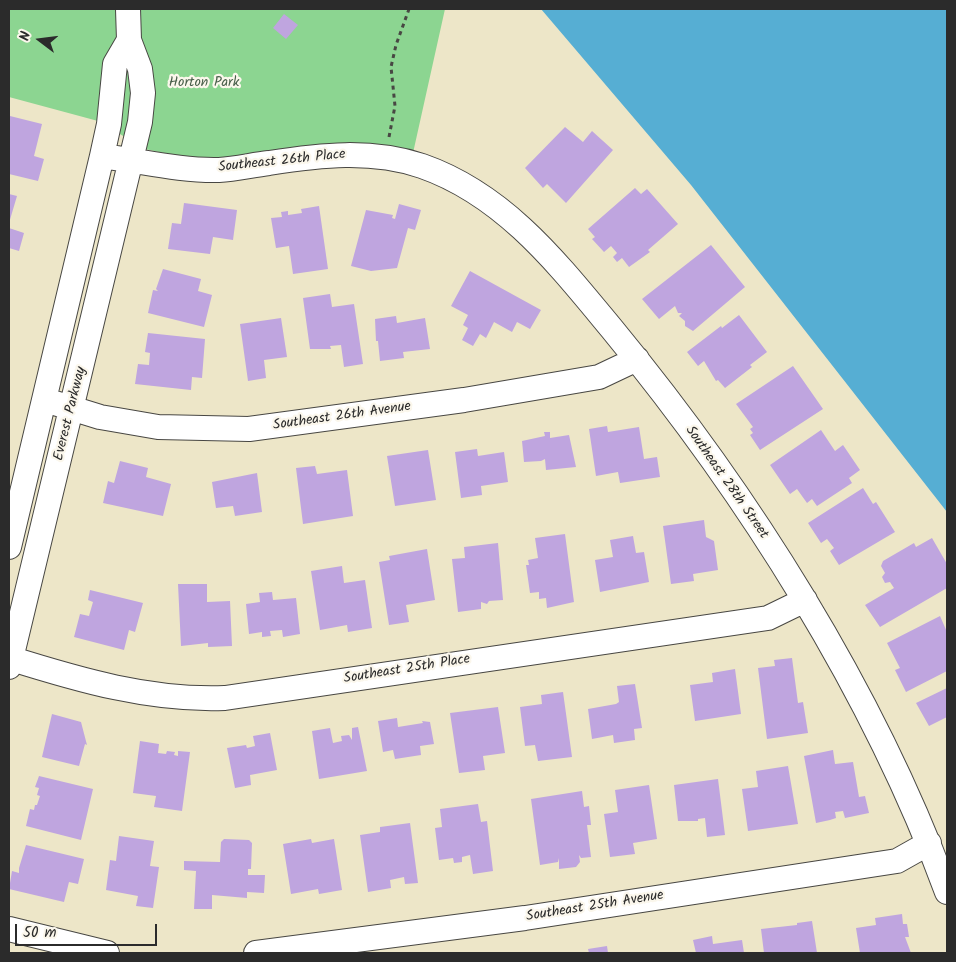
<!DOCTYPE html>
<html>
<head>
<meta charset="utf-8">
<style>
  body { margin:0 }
  #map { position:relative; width:956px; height:962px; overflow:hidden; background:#ede6c8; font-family:Kalam,sans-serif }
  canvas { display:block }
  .frame { position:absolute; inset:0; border:10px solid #2b2b2b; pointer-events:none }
  .north { position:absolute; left:15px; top:15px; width:50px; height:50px; -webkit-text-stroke:4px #fbf7ec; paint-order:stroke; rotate:285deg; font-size:14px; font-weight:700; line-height:20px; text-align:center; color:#2b2b2b }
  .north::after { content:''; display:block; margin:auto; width:18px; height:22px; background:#2b2b2b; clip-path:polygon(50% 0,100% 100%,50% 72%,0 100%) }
  .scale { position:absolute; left:15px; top:924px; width:142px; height:22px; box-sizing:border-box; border:2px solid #2b2b2b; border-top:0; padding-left:6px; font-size:15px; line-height:18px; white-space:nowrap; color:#2b2b2b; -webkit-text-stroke:4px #fbf7ec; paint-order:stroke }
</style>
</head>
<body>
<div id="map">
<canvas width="956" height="962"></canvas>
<div class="frame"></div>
<div class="north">N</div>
<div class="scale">50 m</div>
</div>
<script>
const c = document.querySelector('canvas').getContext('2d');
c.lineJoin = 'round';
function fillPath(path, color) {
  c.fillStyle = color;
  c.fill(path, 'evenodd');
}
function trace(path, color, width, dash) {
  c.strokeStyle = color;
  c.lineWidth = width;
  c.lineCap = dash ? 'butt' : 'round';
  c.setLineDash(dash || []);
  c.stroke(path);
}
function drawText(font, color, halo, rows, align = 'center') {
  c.font = font + ' Kalam,sans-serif';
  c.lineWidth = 4.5;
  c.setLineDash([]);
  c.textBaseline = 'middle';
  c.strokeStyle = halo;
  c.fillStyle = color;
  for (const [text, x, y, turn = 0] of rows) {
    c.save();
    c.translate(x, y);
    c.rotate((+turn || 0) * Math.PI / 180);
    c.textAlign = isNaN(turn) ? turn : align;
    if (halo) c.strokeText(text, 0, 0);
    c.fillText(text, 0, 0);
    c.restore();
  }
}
const green = new Path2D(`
  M9,9H445L413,153L201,161L145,149L98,121L9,97Z`);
const water = new Path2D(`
  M541,9H947V512L691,185Z`);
const building = new Path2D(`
  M284,14L298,25L286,39L273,28Z
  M10,116L42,124L34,156L44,159L38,181L9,174Z
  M565,127L583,142L592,131L613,150L566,203L547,184L543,188L525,168Z
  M635,188L641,194L647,189L678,224L648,250L650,252L629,267L622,258L617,262L613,257L617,253L611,246L604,252L592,239L595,237L588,229Z
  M9,194L17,196L9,223Z
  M184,203L237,210L233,240L213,237L210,254L168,249L172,223L181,224Z
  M399,204L421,210L415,230L408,228L397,268L371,271L351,266L366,210L393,215L392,218L395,219Z
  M319,206L328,269L293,274L289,246L276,248L271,218L282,217L281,212L288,211V215L302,213L301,209Z
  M9,228L24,233L19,251L9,248Z
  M711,245L745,287L693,331L685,326V321L679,316L682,313H678L675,306L659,319L642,299Z
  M163,269L201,279L198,291L212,295L204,327L148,313L153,290L158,291L156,289Z
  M470,271L541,310L530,329L517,322L512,332L494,322L486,338L480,334L473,346L462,340L468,328L463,325L468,315L451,306Z
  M330,294L332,307L354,304L363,364L344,367L341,345L330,346L331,349H310L303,298Z
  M739,315L767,352L750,365L752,367L725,388L718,380L716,381L704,361L698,366L687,352L721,326L722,328Z
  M396,316L397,323L425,318L430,349L403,352L404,358L380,361L378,341H376L375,319Z
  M281,318L287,357L264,360L266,378L248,381L240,324Z
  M148,333L205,339L202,378L192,377L191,390L135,384L138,364L149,365L150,353L145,352Z
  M793,366L823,409L760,450L750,435L753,433L750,429L753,427L736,404Z
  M607,426L608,432L639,427L644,459L657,457L660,477L620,483L618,472L596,476L589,429Z
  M821,430L835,451L843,445L860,470L849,478L852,483L817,506L812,499L807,503L797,489L790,494L770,465Z
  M544,432H550V438L569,435L576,467L546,470L545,459L541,461L524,462L522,441L545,436Z
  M477,449L478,456L504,452L508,482L481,486L482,495L461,498L455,452Z
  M428,450L436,500L395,506L387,456Z
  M120,461L148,468L146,477L171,484L163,516L103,503L108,481L114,483Z
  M315,466L317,474L347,470L353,516L303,524L296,468Z
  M257,473L262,512L235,516L233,506L216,508L212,482Z
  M863,488L873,504L876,502L895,532L839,565L830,551L834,548L827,539L821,543L808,523Z
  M704,520L706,537L714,541L718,570L693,574L694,581L671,584L663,526Z
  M565,534L574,602L547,608L546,598L539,599V592L530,593L526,565H529L528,560L538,558L535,538Z
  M633,536L636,553L644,552L649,582L600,592L595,560L613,557L610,540Z
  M932,538L947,564V588L880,627L865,605L894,588L890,582L885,583L882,577L885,573L881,566L883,561L914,543L916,547Z
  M498,543L503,600L489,601L487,604L481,602V609L458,612L452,559L465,558L464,547Z
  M427,549L435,600L406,605L409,622L389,625L379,562L390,560L389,556Z
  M342,566L344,583L365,580L372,628L348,632L347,625L320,630L311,571Z
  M178,584H207V602L230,601L232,646L208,647V643L181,646Z
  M90,590L143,603L135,632L129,630L124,650L74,637L80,614L89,616L93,602L88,600Z
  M272,592L273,600L296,598L300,634L283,637L282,630L270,631L271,636L262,637V632L249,634L246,604L260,602L259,593Z
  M940,616L947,632V671L906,692L895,670L900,668L887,643Z
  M792,658L798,703L803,702L808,733L767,739L758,668L775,666L774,660Z
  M735,669L741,714L695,721L690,685L713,682L712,673Z
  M635,684L642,728L634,729L635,740L614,743L613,735L592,739L588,709L616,704L619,702L617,686Z
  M947,688V717L929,726L916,703Z
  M563,692L572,757L538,761L535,745L525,746L520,707L542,704L541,695Z
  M498,707L505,753L483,756L485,770L459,773L450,713Z
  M52,714L81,722L87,745L85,744L79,766L42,757Z
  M397,718L398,727L423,723L422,721L430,722L434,744L420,746L421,755L395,759L393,750L383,752L378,721Z
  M358,727L367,771L319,779L312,731L330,728L333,743L342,741L341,736L349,735L352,740V728Z
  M270,733L277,770L250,775L251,785L235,788L227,748L246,745L247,748L255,746L253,736Z
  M140,741L159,744L158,753L166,754L167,751L175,752L174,755L178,756V751L190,752L182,811L154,807L156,796L133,793Z
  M833,750L835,764L853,762L859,797L865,796L869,813L845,818L843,811L835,812L836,818L830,820L816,823L804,756Z
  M788,766L798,824L748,831L742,789L758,787L756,771Z
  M39,776L93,789L81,840L26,826L30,809L34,810L35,805H37L40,796L37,795L39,788L35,787Z
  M718,779L725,835L707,837L705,818L698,819V821H678L674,785Z
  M649,785L657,839L633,843L635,854L610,857L604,814L618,812L615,790Z
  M582,791L584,807L589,806L591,825H587L591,857L581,858L579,855L580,862L576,867L559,869V858L558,862L540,865L531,799Z
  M478,804L481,822L487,821L493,871L473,874L470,855L462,857V862L454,863L453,858L439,860L435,828L442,827L440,809Z
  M410,823L418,883L405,884L404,877L390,880L391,888L368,892L360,835L380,832V827Z
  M119,836L154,841L150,866L159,867L153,908L136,906L138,896L106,890L110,860L116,861Z
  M224,839L249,840L252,843L251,869H248V875H265L264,893L247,892V898L212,895V909H194L196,871L184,870V861L220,862L221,842Z
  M311,839L312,843L334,839L342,890L319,894L318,889L291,894L283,844Z
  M26,845L84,859L78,884L69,882L64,902L9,889L12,871L19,873V868Z
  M902,914L903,924H907L909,937H905L911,953H860L856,928L876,925L875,918Z
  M812,921L817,953H764L761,929L797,925V923Z
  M712,936L713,944L742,940L744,953H696L693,940Z
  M607,946L608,953H589L588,949Z`);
const path = new Path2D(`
  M389,137L395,106L391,67L396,45L409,9`);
const minor = new Path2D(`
  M102,156C141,161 181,171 219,170C236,169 252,165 269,163C320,155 371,149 422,166C505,195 558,264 612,329C748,494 873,691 947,892
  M45,400L100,417L158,427L249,429L464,400L599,377L637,359
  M9,547L102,156L109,124L115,64L129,40
  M9,658C79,680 151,701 225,698L768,618L805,600
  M9,667L140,122L143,93L140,69L129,40L128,9
  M9,929L107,953
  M256,953L525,918L897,861L929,843`);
const parkNames = [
  ["Horton Park",204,84]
];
const streetNames = [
  ["Southeast 26th Place",282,162,-6],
  ["Everest Parkway",71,414,-76],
  ["Southeast 26th Avenue",342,417,-8],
  ["Southeast 28th Street",726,483,55],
  ["Southeast 25th Place",407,670,-9],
  ["Southeast 25th Avenue",595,907,-9]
];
fillPath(green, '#8cd591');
fillPath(water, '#56aed3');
fillPath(building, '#bfa5df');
trace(minor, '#484743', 26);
trace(path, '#484743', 3, [4, 4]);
trace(minor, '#fff', 24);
drawText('14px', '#485e4a', '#fbf7ec', parkNames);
drawText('14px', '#2b2b2b', '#fbf7ec', streetNames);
</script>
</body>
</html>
